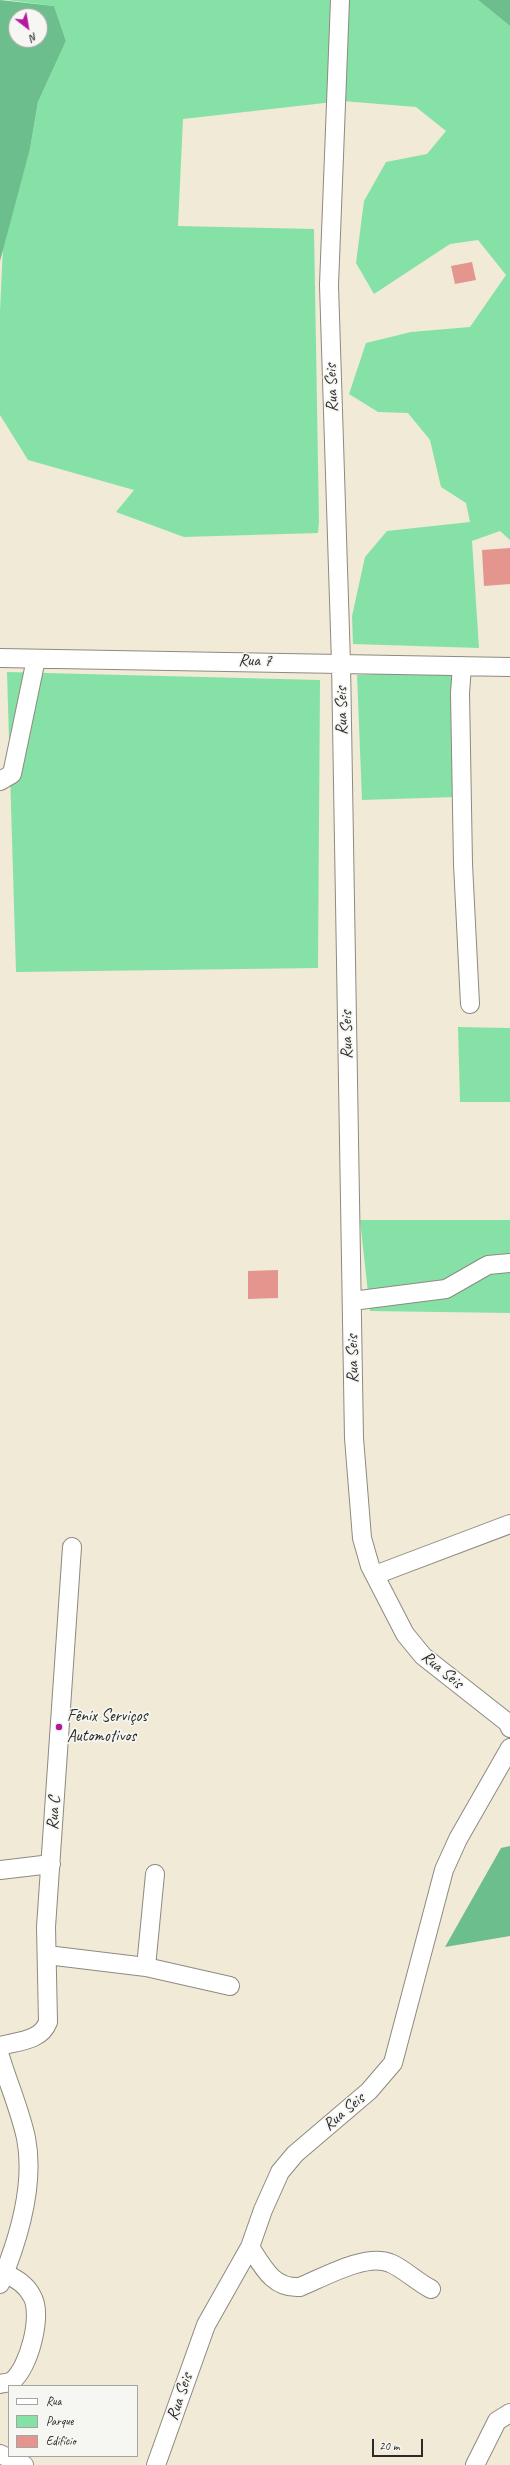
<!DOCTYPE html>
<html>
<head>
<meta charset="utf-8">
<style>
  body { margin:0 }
  #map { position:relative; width:510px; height:2465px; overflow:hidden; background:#f1ead6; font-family:Caveat,sans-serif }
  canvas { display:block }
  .legend { position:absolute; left:8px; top:2385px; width:130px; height:72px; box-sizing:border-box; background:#f6f6f2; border:1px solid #a5a5a2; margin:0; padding:5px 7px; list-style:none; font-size:12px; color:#2b2b2b }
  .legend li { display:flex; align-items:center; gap:8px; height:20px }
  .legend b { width:20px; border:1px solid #a5a5a2 }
  .north { position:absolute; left:8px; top:8px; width:40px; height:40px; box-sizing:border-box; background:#f6f6f2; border:1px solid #a5a5a2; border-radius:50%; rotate:149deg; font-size:11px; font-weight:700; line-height:16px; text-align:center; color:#2b2b2b }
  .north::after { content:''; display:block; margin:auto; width:14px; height:18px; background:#b5179e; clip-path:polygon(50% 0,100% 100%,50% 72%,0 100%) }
  .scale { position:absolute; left:372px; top:2439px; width:51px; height:18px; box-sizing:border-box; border:2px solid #2b2b2b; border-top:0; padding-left:5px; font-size:12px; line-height:14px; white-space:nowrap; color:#2b2b2b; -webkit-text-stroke:3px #f6f6f2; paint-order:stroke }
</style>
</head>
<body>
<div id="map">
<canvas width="510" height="2465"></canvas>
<ul class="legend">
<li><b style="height:5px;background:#fff"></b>Rua</li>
<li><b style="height:11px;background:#86e1a7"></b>Parque</li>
<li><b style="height:11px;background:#e4958e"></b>Edifício</li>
</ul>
<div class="north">N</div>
<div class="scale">20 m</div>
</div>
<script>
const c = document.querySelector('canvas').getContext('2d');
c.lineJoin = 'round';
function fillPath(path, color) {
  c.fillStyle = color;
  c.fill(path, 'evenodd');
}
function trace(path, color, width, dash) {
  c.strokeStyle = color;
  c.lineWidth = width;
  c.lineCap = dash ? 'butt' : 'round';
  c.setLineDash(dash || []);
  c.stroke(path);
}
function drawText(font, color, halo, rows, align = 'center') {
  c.font = font + ' Caveat,sans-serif';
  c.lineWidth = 3.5;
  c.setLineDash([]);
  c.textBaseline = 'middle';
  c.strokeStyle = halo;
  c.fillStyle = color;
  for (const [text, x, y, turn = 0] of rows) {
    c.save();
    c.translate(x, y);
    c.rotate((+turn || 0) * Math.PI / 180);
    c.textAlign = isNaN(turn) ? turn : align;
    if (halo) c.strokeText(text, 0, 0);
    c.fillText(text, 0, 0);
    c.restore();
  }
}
const green = new Path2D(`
  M7,0H478L510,26V540L500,531L472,541L479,648L353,644L352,616L365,557L387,531L470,522L466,503L441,487L430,440L408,413L378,412L349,394L366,343L411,332L470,327L506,275L478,240L450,244L374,294L356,263L364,201L386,162L427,154L446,131L416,107L342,101L183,119L178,226L314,229L319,521L318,533L184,537L116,512L134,490L28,460L0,415V311L3,246L30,149L38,102L66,41L54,6Z
  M452,671L456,797L362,800L357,675Z
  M7,672L320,680L318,968L16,972Z
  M458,1027L510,1028V1102H460Z
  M360,1220H510V1313L370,1311Z`);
const forest = new Path2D(`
  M0,0L54,6L66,41L38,102L30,149L0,261ZM16,16H40V40H16Z
  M478,0H510V26Z
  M510,1846V1936L445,1947L501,1848Z`);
const building = new Path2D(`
  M472,262L476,280L455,284L451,266Z
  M510,548V584L484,586L482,550Z
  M278,1270V1298L248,1299V1271Z`);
const minor = new Path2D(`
  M340,0L329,285L341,663L354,1438L362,1538L370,1566L405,1634L423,1656L508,1723L510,1728
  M0,658L510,667
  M462,666L460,693L463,864L470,1004
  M0,781L12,774L36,659
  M352,1301L446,1289L488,1265L510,1263
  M375,1575L510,1524
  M0,1870L51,1864
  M47,1955L146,1967L230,1986
  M146,1967L155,1874
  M0,2046C18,2041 41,2041 48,2022L46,1927L72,1547
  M0,2056C8,2083 20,2110 26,2138C35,2184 18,2241 0,2284
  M250,2247C263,2267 273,2289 300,2287C324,2277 366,2253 390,2263C403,2268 417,2282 431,2289
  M0,2384C3,2383 9,2383 12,2381C29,2368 43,2315 32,2296C26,2284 16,2279 5,2273
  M0,2454L24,2465
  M156,2465L206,2325L250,2247L263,2210L280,2172L295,2154L369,2091L393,2063L444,1870L458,1839L510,1748
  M475,2465L497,2421L510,2413`);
const markers = [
  [59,1727,4,"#b5179e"]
];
const streetNames = [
  ["Rua Seis",332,388,-92],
  ["Rua 7",255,661,1],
  ["Rua Seis",342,711,-91],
  ["Rua Seis",347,1035,-91],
  ["Rua Seis",353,1359,-91],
  ["Rua Seis",442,1670,40],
  ["Rua C",54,1813,-86],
  ["Rua Seis",344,2112,-40],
  ["Rua Seis",180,2397,-71]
];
const poiNames = [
  ["Fênix Serviços",67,1717],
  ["Automotivos",67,1737]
];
fillPath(green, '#86e1a7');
fillPath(forest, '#6cbf8c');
fillPath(building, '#e4958e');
trace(minor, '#8e8a80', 20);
trace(minor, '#fff', 18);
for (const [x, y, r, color] of markers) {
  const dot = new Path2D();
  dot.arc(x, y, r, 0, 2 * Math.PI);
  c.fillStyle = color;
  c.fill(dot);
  trace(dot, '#f6f6f2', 1.5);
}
drawText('17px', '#2b2b2b', '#f6f6f2', streetNames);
drawText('17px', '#2b2b2b', '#f6f6f2', poiNames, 'left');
</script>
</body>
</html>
